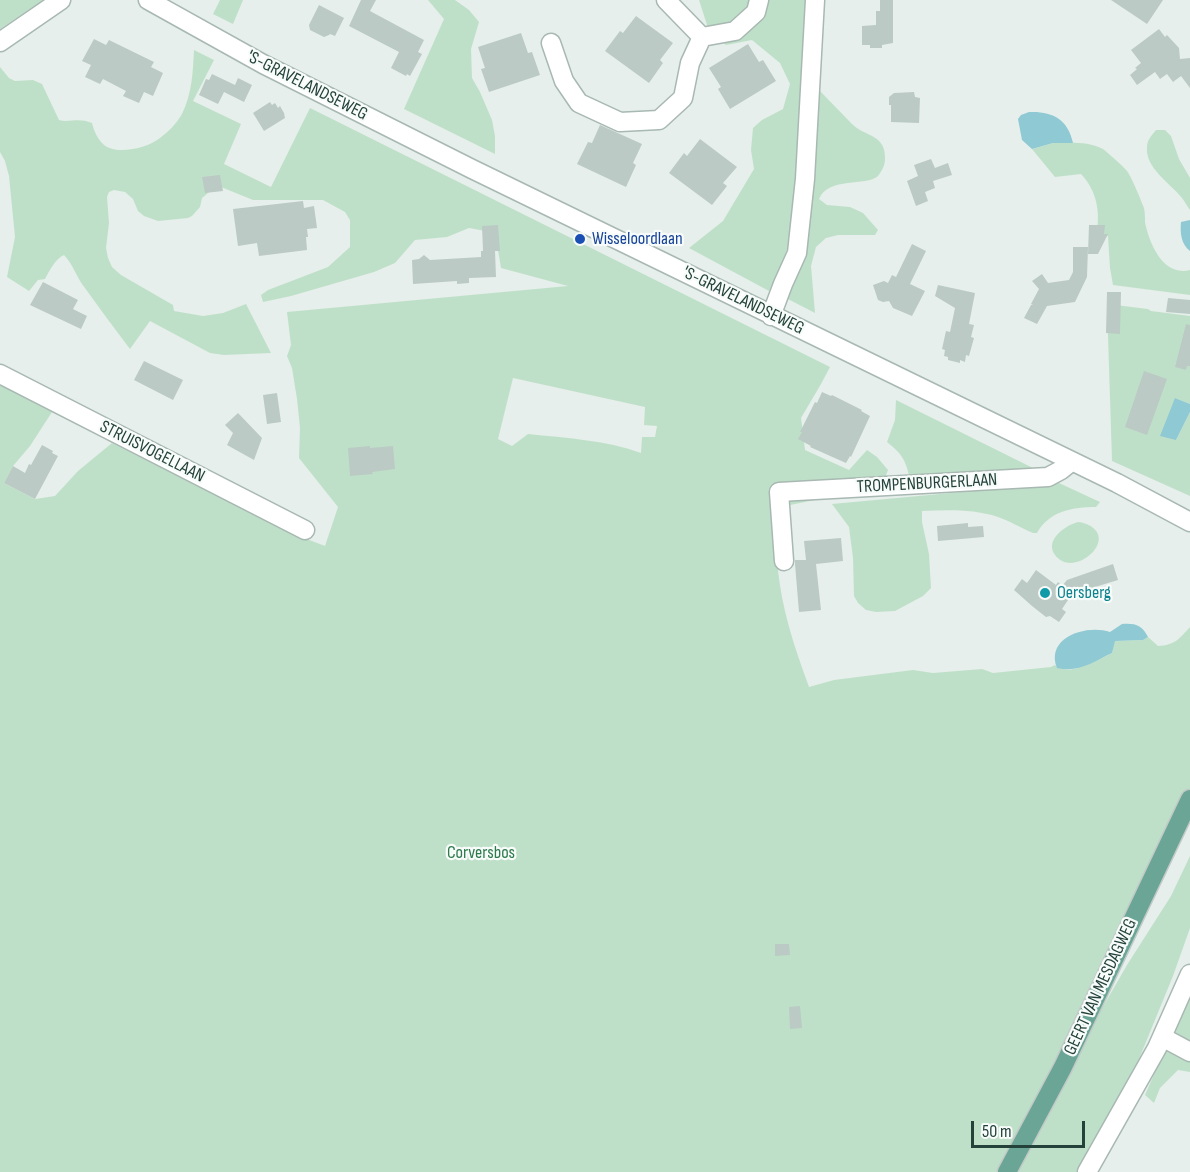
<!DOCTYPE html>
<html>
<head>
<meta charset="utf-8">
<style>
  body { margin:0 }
  #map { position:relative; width:1190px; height:1172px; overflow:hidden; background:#e6efeb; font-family:"Sofia Sans Condensed",sans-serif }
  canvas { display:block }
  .scale { position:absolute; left:971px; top:1121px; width:114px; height:27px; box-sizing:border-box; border:3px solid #24423a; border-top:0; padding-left:8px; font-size:18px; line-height:21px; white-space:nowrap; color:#24423a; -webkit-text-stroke:4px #f7fbf9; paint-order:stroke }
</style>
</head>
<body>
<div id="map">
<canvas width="1190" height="1172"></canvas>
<div class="scale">50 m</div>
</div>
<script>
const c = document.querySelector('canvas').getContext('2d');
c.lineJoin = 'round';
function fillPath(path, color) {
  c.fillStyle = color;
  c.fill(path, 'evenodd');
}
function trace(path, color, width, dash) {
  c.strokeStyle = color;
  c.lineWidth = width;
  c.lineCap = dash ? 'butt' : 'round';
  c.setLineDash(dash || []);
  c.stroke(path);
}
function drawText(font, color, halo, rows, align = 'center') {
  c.font = font + ' "Sofia Sans Condensed",sans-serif';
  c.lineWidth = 4.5;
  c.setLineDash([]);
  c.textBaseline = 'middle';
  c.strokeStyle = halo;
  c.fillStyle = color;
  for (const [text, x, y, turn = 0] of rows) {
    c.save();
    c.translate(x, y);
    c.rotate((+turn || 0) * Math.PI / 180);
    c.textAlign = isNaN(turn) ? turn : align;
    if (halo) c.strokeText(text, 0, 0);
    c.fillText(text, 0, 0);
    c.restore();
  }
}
const green = new Path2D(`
  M0,0H43L0,29Z
  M220,0H243L233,24L213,14Z
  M428,0H455L469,10L479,22L471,49L472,78L480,92L492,120L495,136V154L404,109L444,19Z
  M699,0H806L798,170L787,249L782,264L769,291L689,248L723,221L754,169L751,150L753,128L762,120L783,109L790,84L780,63L752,40L726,45L709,31Z
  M194,50L214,60L193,101L241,124L224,164L271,187L310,108L830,367L821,384L801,418L805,450L849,470L867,450L877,457L888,470L882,486L771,509C776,543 777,578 785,611C791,637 800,662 809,687L834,680L913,670L933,673L982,669L993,673L1051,667L1055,665C1068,678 1098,660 1112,653L1114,641L1143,640L1148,637L1158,646C1175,645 1179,639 1190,627V789L1184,804L1072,1028L998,1172H0V385L52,412L30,446L13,466L4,483L35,499L55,496L78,471L112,443L291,533L325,546L338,507L299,458L300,428L297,399L292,368L287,356L291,345L287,312L568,286L501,268L498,250L491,232L469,228L447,237L415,240L395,263L374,272L291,296L263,302L261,295L268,290L328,267L350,247V220L345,212L323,200H253L221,187L214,188L202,198L200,207L192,216L188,218L158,221L144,216L138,211L133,199L125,192L114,190L109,192L107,197L109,223L106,248L108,258L112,267L121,275L173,305L174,311L203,316L223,313L246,304L271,353L224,355L210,353L150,321L130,349C114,328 98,306 82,284C76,275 72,263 64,255C55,259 50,270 45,279L38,280L29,291L7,277L15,237L9,176L5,161L0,152V67L9,78L15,81L33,80L42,84L59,120C69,123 78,117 92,123C94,131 97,138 103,144C115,156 148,148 160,138C168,132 177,123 182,114C192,94 193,71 194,50ZM513,378L645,407L644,425L657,426L655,437H642L641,453C605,440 566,438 528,434L512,446L498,439Z
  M819,90C830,101 841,113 852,124C865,137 886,134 885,159C885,165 882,171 878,176C866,187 829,176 819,199L827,205L850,207L863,213L878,230L875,235H838L826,238L816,247L811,266L815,313L786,298L814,169Z
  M1156,130H1165L1171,136L1179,159L1190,178V210C1187,206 1185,202 1182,198C1170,183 1145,168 1147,147C1147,140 1152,135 1156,130Z
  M1053,143C1069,143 1088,141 1103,149C1108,153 1122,165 1127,171C1132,178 1141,200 1144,208C1145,213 1145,218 1145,222C1149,243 1163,277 1190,270V295L1113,285L1110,268L1108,236H1096C1101,213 1097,191 1081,174L1055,177L1032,149Z
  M1107,304L1148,309L1151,311L1190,316V404L1175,398L1176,440L1190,412V496L1112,461Z
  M896,400L1035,469L910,480C906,460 902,454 887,442L895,420Z
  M1059,483L1100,502L1096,507C1073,507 1049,511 1037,533H1033C1021,528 1010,521 998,517C973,509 948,510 922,511V522L929,554L931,588L923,596L895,611L876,612L866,610L858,603L854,596L853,558L849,527L832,504Z
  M1078,522C1090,523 1104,532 1097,546C1090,560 1067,571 1055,555C1044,540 1066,525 1078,522Z
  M1190,856V928L1173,976L1139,1059L1078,1172H1014L1042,1117L1097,1017L1127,965L1171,896Z
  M1190,992V1072L1178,1070L1160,1088L1154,1103L1145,1095Z`);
const water = new Path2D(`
  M1029,112C1052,111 1068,119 1073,143H1053L1032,149L1022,140L1018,119L1021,115Z
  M1190,220V251C1181,244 1180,233 1181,222Z
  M1175,398L1190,404V412L1176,440L1160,436Z
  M1122,624C1135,623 1142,625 1148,637L1143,640L1115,641L1112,653C1093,662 1079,673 1057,668C1045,637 1087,624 1110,632Z`);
const building = new Path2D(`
  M361,0H376L370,11L424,40L418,52L422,54L410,76L407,74L406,76L391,68L399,52L349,26Z
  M880,0H893V43L882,45V48H870V45H862V26L876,25V11H880Z
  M1111,0H1163L1147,24Z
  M319,5L344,18L335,36L330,34L329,35L324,37L310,30L309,25Z
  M636,16L673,43L660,60L663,63L649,83L605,51L620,31L623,33Z
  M1159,29L1165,37L1167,35L1179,48L1180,59L1190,58V88L1181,76L1173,82L1167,74L1160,79L1155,72L1137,85L1130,75L1137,69L1135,68L1141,63L1131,50Z
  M521,33L528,53L532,52L540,75L489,92L481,69L485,68L478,47Z
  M94,39L106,45L109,40L154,62L151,67L163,73L153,96L144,92L139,103L123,96L126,91L103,79L100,84L85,77L91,65L82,61Z
  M748,44L759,62L763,60L776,81L730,109L718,89L721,87L709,68Z
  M212,74L235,85L238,78L252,85L244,102L224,92L218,104L199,95L206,79L209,80Z
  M914,92L915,97L920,98L919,123L891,122V105H889V97L894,93Z
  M270,102L272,105L275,103L278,108L280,106L284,113L285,118L264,131L253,113Z
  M600,125L642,144L633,163L636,165L626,187L577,164L588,142L592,143Z
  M700,139L737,167L723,183L727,186L712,205L669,173L684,153L687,156Z
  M931,159L935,168L948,163L952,175L933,181L935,188L925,192L928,201L916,206L907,181L918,176L914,165Z
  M220,175L223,191L205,193L202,177Z
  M303,201L304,208L314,206L317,228L307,229L308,237H306L307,250L259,256L257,243L238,246L233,209Z
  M498,225L500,251H495L496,277L469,278V283L457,284V281L413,284L412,260L419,259L424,255L430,260L481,257V251H483L482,226Z
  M1089,225H1105L1104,234H1108L1098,254H1088Z
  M912,244L926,251L910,284L925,291L912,316L893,308L889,301L883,302L878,300L873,285L884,281L888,283L892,275L896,277Z
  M1073,247H1088L1087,277L1075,302L1047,306L1037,324L1024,318L1031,305H1033L1031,304L1039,289L1032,281L1042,274L1048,283L1069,280L1073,272Z
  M43,282L78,300L73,309L87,316L81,329L30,305Z
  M938,285L975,293L969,324L974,325L971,337L974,338L969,356L966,355L965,362L960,360V363L948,360V357L944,356L945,350L942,349L946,331L950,332L955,308L935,296Z
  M1107,292H1121L1120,334L1106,333Z
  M1168,298L1190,300V314L1166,312Z
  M1186,324L1190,325V366H1187L1186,370L1175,367Z
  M144,361L183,380L173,400L134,380Z
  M1144,371L1167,379L1147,435L1125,427Z
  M822,392L831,396L832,395L862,410L861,411L870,416L851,457L850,456L846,463L810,447L811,446L798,439L802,432H800L815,402L817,403Z
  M277,393L281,422L267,424L263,395Z
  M238,413L262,438L254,460L227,445L233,433L225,425Z
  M42,445L53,451L52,453L58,456L35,499L4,483L13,466L25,473L29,464L31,465Z
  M370,446V448L393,446L395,469L372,472L373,474L350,476L348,448Z
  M968,523V527L983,526L984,537L938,541L937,526Z
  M841,538L843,561L816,564L821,610L799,612L795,564V560H806L804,541Z
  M1113,564L1118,580L1072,594L1062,609L1066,612L1059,622L1050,616L1046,617L1032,606L1014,590L1022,579L1027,583L1036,570L1056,585L1058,582L1062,586L1067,580Z
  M775,944H789L790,955L775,956Z
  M800,1006L802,1028L790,1029L789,1007Z`);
const minor = new Path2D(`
  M148,0L263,64L472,169L1117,483L1190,522
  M666,0L702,37L735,31L756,12L759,0
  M0,42L61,0
  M551,43L564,81L579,103L620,122L659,120L683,98L690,63L702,37
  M771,316L783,284L797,253L805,179L815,0
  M0,374L305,530
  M784,561L779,492L1048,477L1061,470L1071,462
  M1162,1037L1190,1052
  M1087,1172L1157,1048L1190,974`);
const major = new Path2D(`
  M1007,1172L1063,1067L1190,799`);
const markers = [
  [580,239,6,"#1a4fb4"],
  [1045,593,6,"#0f9aa8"]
];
const streetNames = [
  ["'S-GRAVELANDSEWEG",307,86,27],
  ["'S-GRAVELANDSEWEG",743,301,26],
  ["STRUISVOGELLAAN",152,452,27],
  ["TROMPENBURGERLAAN",927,484,-3],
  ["GEERT VAN MESDAGWEG",1101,987,-65]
];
const transitNames = [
  ["Wisseloordlaan",592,239]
];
const cultureNames = [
  ["Oersberg",1057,593]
];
const parkNames = [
  ["Corversbos",481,853]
];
fillPath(green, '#bfe0c8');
fillPath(water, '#8ec9d4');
fillPath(building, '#bbcac4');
trace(minor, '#a8b8b2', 21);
trace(major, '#c2cac8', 21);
trace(minor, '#fff', 18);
trace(major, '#6aa596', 18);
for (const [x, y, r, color] of markers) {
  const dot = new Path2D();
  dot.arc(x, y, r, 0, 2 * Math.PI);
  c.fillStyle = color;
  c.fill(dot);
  trace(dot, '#f7fbf9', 2);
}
drawText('18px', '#24423a', '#f7fbf9', streetNames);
drawText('18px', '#164399', '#f7fbf9', transitNames, 'left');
drawText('18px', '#0d838f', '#f7fbf9', cultureNames, 'left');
drawText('18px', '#2d7a4b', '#f7fbf9', parkNames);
</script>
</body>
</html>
